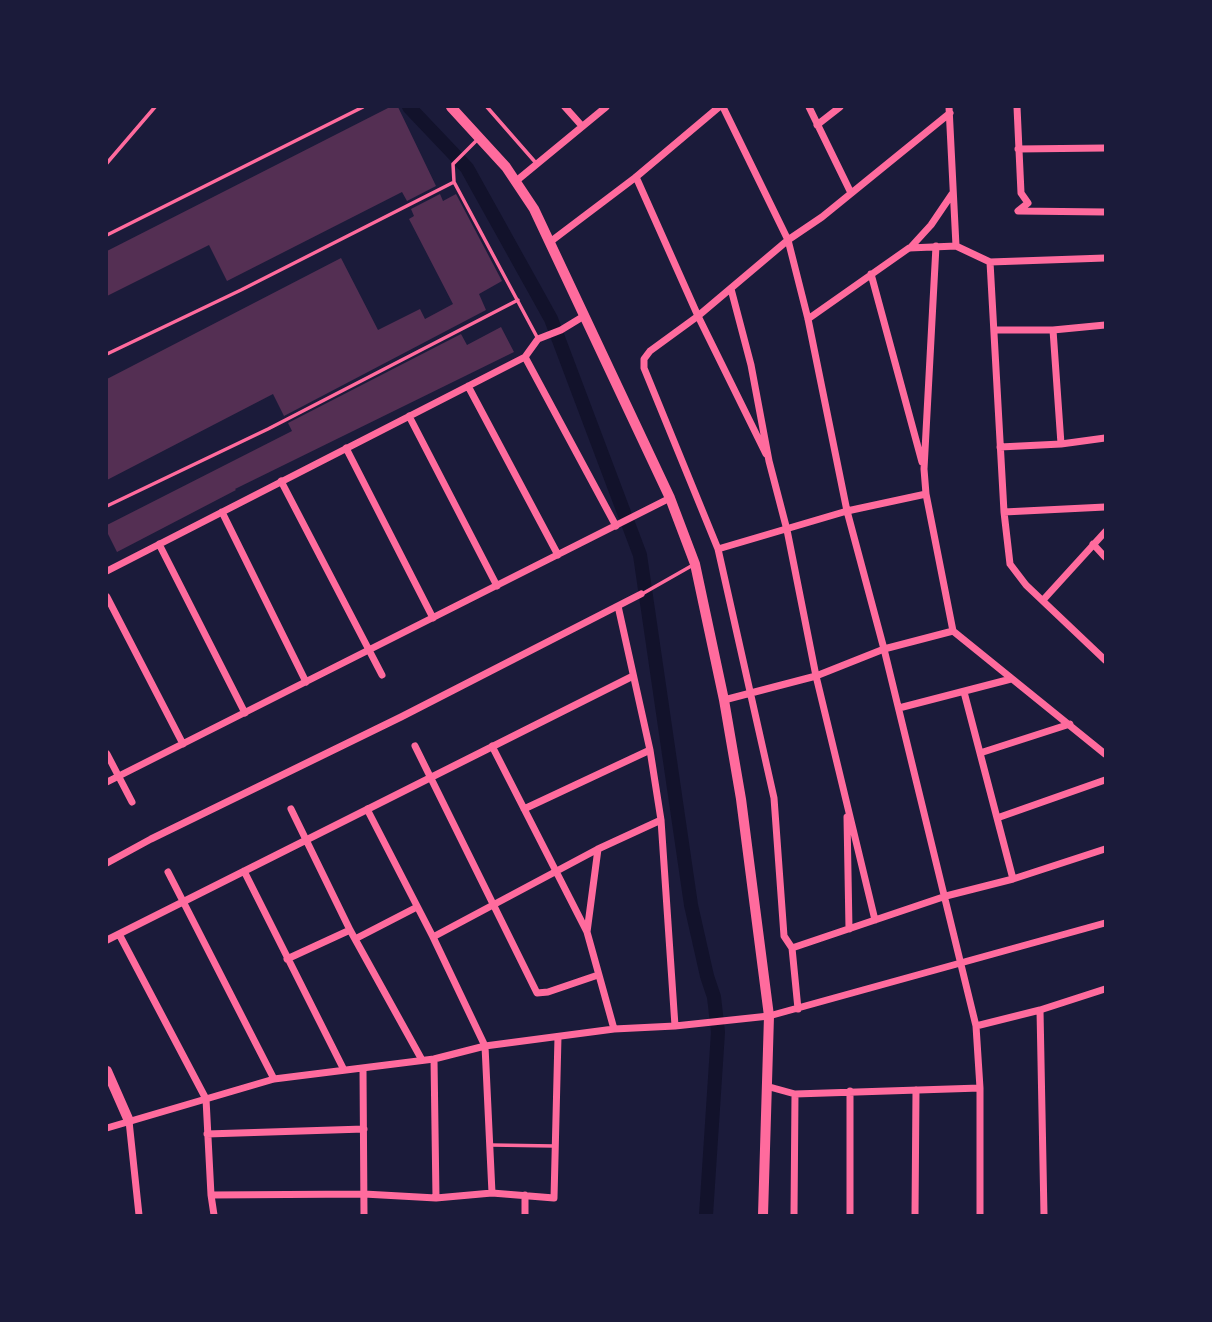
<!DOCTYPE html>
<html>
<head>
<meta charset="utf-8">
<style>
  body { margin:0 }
  #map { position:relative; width:1212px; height:1322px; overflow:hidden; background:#1b1b3a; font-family:Quicksand,sans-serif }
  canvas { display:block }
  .frame { position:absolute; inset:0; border:108px solid #1b1b3a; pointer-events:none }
</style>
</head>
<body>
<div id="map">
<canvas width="1212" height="1322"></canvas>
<div class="frame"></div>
</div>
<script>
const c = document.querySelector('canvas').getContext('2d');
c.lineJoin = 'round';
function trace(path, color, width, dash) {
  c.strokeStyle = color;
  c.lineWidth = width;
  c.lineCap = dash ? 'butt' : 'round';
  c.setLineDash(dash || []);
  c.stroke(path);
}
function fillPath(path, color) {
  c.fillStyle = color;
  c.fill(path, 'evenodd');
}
const canal = new Path2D(`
  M409,107L467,168L551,319L640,555L691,905L707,976L714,997L718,1032L706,1215`);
const building = new Path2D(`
  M390,107H398L436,186L407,201L402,192L227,281L209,245L107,296V251Z
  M440,194L443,201L456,194L502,281L479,294L486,310L284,416L273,394L107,480V379L341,258L378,330L420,309L425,319L453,304L409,219L414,216L411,209Z
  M501,327L514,352L235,489L236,490L117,552L107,532V525L292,431L288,423L461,334L467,345Z`);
const service = new Path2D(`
  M487,107L536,163
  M478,139L453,164L454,182L537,337
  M107,163L155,107
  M107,235L363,107
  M107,354L241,290L454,182
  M107,506L268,429L518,300
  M642,594L693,565
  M491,1145L554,1146`);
const minor = new Path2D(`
  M565,107L582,126
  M723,107L788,240L808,319L847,511L884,649L976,1026L980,1088V1215
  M809,107L851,193
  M949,107L956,246
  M1017,107L1021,193L1028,203L1018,211L1105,212
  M817,125L840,107
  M1018,149L1105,148
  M636,177L698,316L766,454
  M515,182L606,107
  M550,242L636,177L719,107
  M936,246L924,469L926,494L953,631L1105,754
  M910,248L931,225L952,194
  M990,262L1004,512L1010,564L1026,585L1105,660
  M871,274L922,462
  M731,289L751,365L769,461L787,530L816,676L875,920
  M584,316L561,330L538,339L525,357L616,526
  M808,319L909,248L956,246L990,262L1105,258
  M994,330H1053L1105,325
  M1053,330L1061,444
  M468,386L558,555
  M409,416L497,586
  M1000,447L1061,444L1105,438
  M346,448L433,618
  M281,481L382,675
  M222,512L306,682
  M1004,512L1105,507
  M159,544L245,713
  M1093,544L1105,557
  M718,549L847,511L926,494
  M107,571L525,357
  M107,597L183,744
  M1044,599L1105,532
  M618,606L650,750L661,820L675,1026
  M964,692L1013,879
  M724,700L816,676L884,649L953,631
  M899,708L1011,679
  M415,746L537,993L548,992L598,975
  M492,746L587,932
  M980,753L1070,724
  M107,754L132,802
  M107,782L670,498
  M291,809L350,930L422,1060
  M367,809L433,937L485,1046L492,1193
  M524,809L650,750
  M847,817L849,929
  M997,818L1105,780
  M598,849L587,932L614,1029
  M107,863L151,839L401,717L641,594
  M244,871L344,1070
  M168,872L274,1079
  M119,934L206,1099L211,1195L214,1215
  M433,937L598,849L661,820
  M355,939L417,907
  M107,940L633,676
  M792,948L946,896L1013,879L1105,849
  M287,959L350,930
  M798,1009L792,948L784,936L774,798L718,549L644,368V359L650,351L698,316L788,240L822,217L950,113
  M1040,1010L1044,1215
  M976,1026L1040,1010L1105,989
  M434,1059L436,1198
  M363,1069L364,1215
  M766,1086L795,1094L980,1088
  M129,1121L139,1215
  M107,1128L274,1079L434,1059L485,1046L614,1029L675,1026L769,1016L1105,923
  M207,1134L364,1129
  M211,1195L364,1194L436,1198L492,1193L554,1198L558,1037
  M525,1215V1195
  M794,1215L795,1094
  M850,1215V1091
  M915,1215L916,1090`);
const tertiary = new Path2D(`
  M451,107L506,167L534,209L670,498L695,564L724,700L741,799L769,1016L763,1215
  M107,1071L129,1121`);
trace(canal, '#12122b', 14);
fillPath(building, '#542f53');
trace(service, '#ff6b9d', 3.5);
trace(minor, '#ff6b9d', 7);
trace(tertiary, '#ff6b9d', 10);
</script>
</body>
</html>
